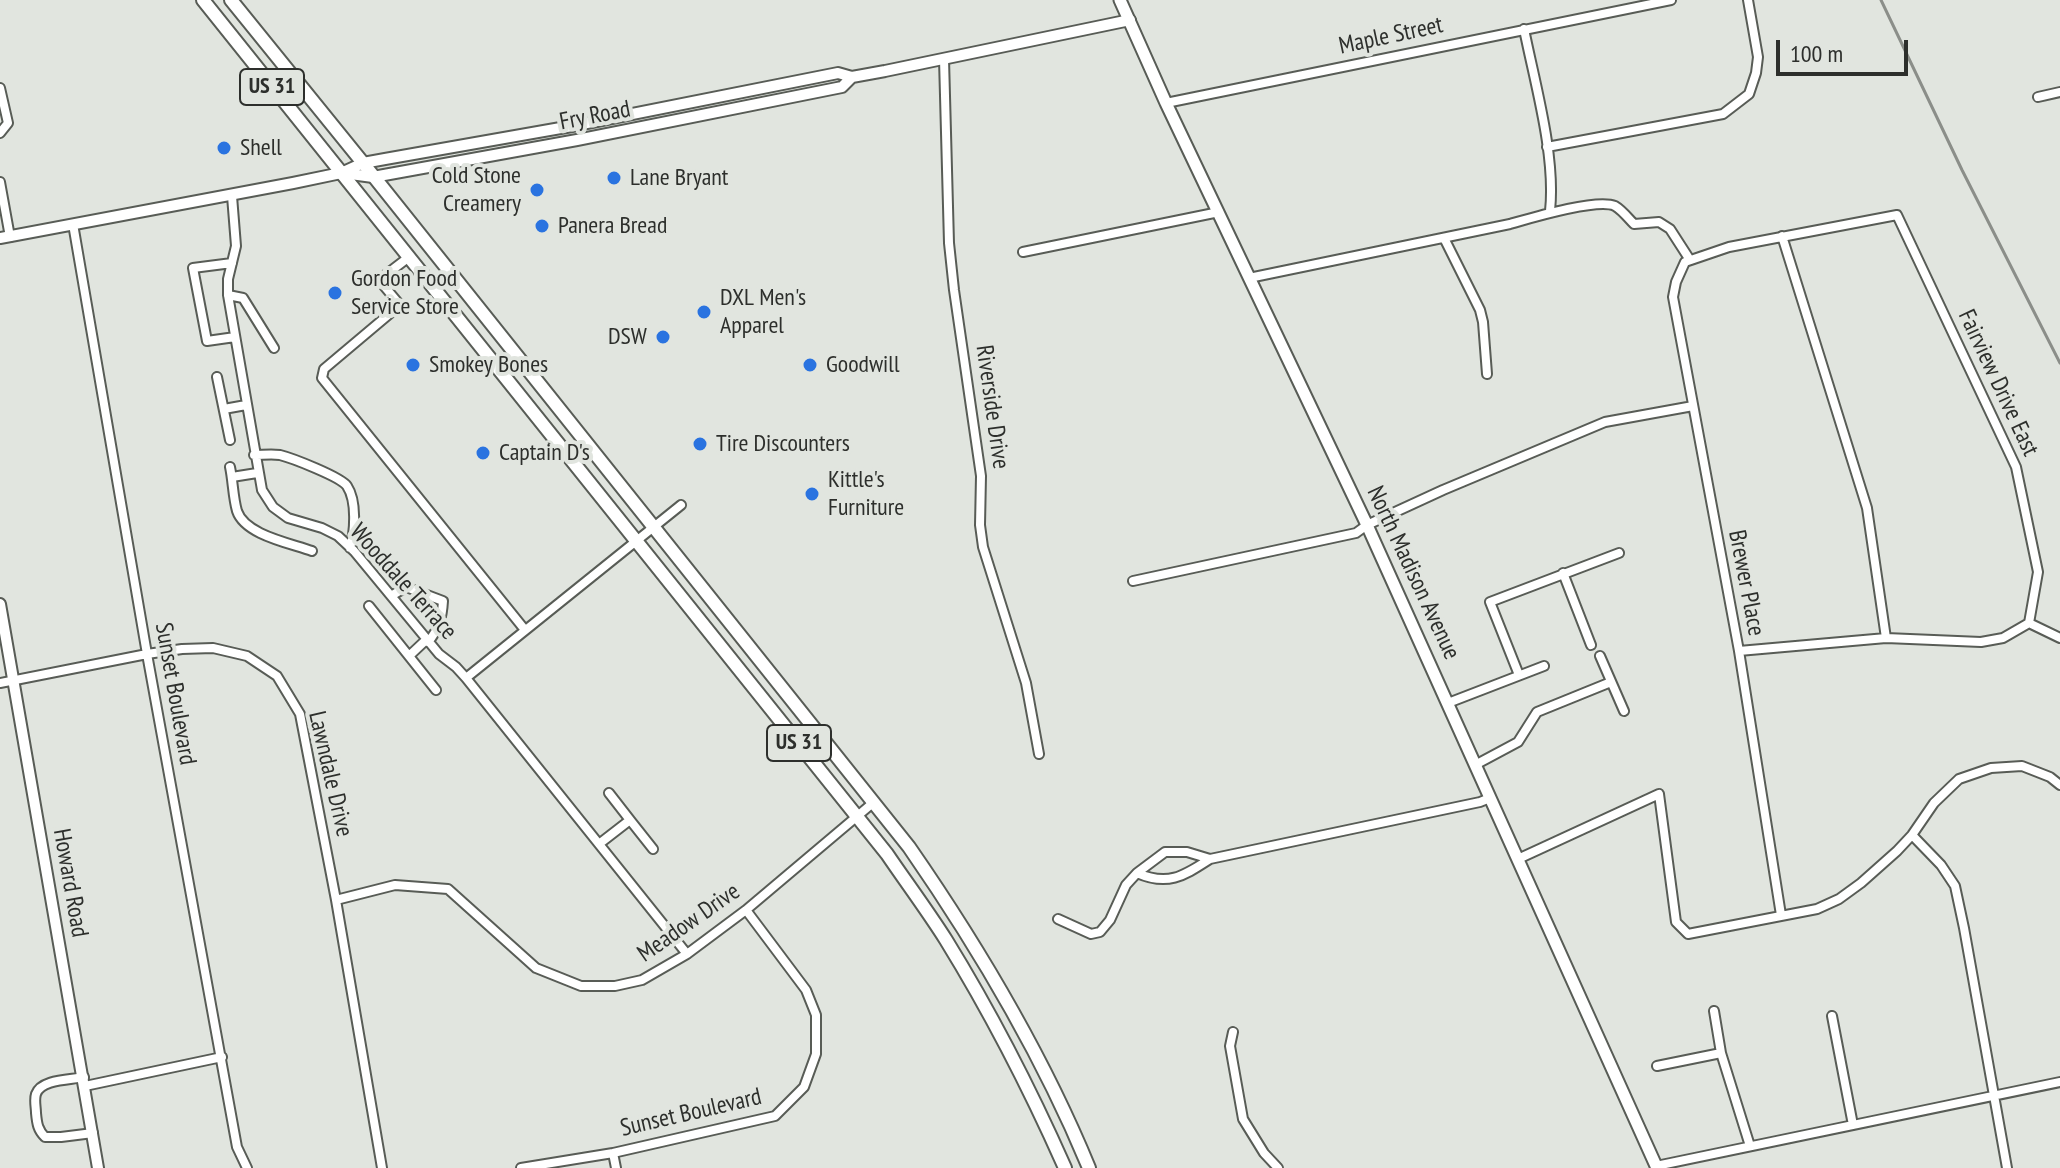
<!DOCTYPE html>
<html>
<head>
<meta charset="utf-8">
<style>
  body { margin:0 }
  #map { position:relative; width:2060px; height:1168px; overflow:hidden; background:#e1e5df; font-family:"PT Sans Narrow",sans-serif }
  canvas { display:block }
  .scale { position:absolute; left:1776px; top:40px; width:132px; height:36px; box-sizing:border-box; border:4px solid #2d2f2c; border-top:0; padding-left:10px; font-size:24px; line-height:28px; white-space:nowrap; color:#2d2f2c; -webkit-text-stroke:6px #e1e5df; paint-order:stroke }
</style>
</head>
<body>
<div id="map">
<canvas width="2060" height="1168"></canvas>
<div class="scale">100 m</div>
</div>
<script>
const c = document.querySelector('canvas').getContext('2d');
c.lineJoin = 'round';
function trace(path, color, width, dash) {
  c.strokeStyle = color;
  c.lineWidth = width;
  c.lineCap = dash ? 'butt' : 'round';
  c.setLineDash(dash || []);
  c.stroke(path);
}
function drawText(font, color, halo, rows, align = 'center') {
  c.font = font + ' "PT Sans Narrow",sans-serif';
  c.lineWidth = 8;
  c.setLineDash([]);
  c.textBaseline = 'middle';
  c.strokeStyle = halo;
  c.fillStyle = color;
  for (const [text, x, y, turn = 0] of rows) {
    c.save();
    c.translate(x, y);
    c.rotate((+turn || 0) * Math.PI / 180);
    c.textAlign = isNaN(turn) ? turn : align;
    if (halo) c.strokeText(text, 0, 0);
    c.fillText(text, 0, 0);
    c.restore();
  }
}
const minor = new Path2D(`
  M1524,29C1535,84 1556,156 1550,211
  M944,59L949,243L954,290L981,476L980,525L983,547L1026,683L1039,754
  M0,88L8,123L0,133
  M2038,97L2060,92
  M1166,103L1671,0
  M1547,147L1723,114L1749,94L1756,73L1758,57L1748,0
  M0,182L10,237
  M232,196L236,246L228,279V295L262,490L273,507L288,518L322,528L338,536L354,551L439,654L456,667L466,678L687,954
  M73,224L147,654L237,1147L247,1168
  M1782,236L1867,508L1886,638
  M1444,238L1480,310L1483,322L1487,374
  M1023,252L1219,212
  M409,257L379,280L400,305L324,369L322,378L525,630
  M232,263L193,268L207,341L235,337
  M1249,278L1510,224C1531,218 1597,198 1615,206C1622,210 1629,219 1634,224L1659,222L1670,229L1690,260
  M228,295L243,298L274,348
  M217,377L230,440
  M224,409L246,405
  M254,455C262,455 272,454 280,455C292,458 341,477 347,486C357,501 355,532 350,548
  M230,467C233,481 233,497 237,511C245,535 290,543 312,551
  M232,477L257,473
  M1563,573L1591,645
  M1133,581L1356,533L1367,525L1443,490L1605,422L1693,406
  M391,596L406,587L443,601C442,618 439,629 428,642
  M369,606L436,690
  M2029,623L2060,638
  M1739,651L1886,638L1981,642L2003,638L2029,623
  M409,656L426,640
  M1600,656L1624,711
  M1519,675L1490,602L1619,553
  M466,678L681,505
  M0,683L147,654L182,649L213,648L247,656L277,676L300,714L336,900L382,1168
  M1448,703L1544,666
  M1475,765L1518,742L1537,712L1611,682
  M609,793L630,820
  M1912,835L1941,865L1955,886L1964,928L2007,1168
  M599,844L630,820L653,849
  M1165,852H1187L1210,859C1185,875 1169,887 1137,873Z
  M1210,859L1480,802L1490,798
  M1518,859L1659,794L1676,922L1688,934L1817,909L1839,899L1861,883L1897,851L1912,835L1934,803L1959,779L1991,768L2022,766L2050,777L2060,785
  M336,900L395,885L448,889L536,968L581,986H615L642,980L687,954L746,910L874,802
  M1781,915L1739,651L1673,297L1676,282L1685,262L1729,247L1897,215L2016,467L2038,572L2029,623
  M1058,919L1091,934L1100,932L1110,920L1126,885L1137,873
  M1714,1011L1721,1053L1750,1146
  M1832,1016L1853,1125
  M1233,1032L1230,1046L1243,1119L1264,1153L1278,1168
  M1657,1066L1721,1053
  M84,1077C70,1080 41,1079 36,1094C34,1100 36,1107 36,1113C37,1124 38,1130 45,1137H61L93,1133
  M85,1086L222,1057
  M613,1153L616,1168
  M1656,1166L2060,1082
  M521,1168L613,1153L775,1116L804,1087L816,1054V1015L806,990L746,910`);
const tertiary = new Path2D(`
  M343,173L373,177L577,140L842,87L852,77
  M0,238L293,183L341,173L363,163L385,159L572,126L838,73L852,77L885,71L1130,20
  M0,604L98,1168`);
const secondary = new Path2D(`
  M1120,0L1166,103L1367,525L1657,1168`);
const primary = new Path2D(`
  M203,0L887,854C906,882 927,910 946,940C991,1013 1030,1089 1065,1168
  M231,0L363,163L909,847C979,948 1042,1054 1089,1168`);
const rail = new Path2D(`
  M1881,0L1962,170L2060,363`);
const markers = [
  [224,148,8,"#2a73e0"],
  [614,178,8,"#2a73e0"],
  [537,190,8,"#2a73e0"],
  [542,226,8,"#2a73e0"],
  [335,293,8,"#2a73e0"],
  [704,312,8,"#2a73e0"],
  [663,337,8,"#2a73e0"],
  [413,365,8,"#2a73e0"],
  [810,365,8,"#2a73e0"],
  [700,444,8,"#2a73e0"],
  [483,453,8,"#2a73e0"],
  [812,494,8,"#2a73e0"]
];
const shields = [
  [272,87,64],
  [799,743,64]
];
const shieldNames = [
  ["US 31",272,87],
  ["US 31",799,743]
];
const streetNames = [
  ["Maple Street",1391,36,-12],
  ["Fry Road",595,116,-11],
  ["Fairview Drive East",1998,383,65],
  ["Riverside Drive",992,407,82],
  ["North Madison Avenue",1413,573,65],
  ["Wooddale Terrace",403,582,48],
  ["Brewer Place",1746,583,79],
  ["Sunset Boulevard",175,694,80],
  ["Lawndale Drive",330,774,77],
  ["Howard Road",70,883,80],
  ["Meadow Drive",689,923,-35],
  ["Sunset Boulevard",691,1113,-13]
];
const poiNames = [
  ["Shell",240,148],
  ["Cold Stone",521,176,"right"],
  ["Creamery",521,204,"right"],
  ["Lane Bryant",630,178],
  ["Panera Bread",558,226],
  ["Gordon Food",351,279],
  ["Service Store",351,307],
  ["DXL Men's",720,298],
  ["Apparel",720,326],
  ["DSW",647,337,"right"],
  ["Smokey Bones",429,365],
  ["Goodwill",826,365],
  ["Tire Discounters",716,444],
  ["Captain D's",499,453],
  ["Kittle's",828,480],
  ["Furniture",828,508]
];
trace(minor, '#585c56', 12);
trace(tertiary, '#585c56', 14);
trace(secondary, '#585c56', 15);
trace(primary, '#585c56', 16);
trace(minor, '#fff', 8);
trace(tertiary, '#fff', 10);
trace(secondary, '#fff', 11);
trace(primary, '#fff', 12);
trace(rail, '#8b8e89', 3);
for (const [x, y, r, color] of markers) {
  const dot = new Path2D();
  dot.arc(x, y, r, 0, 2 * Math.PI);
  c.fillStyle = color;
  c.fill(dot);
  trace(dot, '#e1e5df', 3);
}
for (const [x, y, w] of shields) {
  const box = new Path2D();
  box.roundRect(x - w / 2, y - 18, w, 36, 6);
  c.fillStyle = '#e1e5df';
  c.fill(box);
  trace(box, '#2d2f2c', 2);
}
drawText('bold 22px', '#2d2f2c', null, shieldNames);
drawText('24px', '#2d2f2c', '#e1e5df', streetNames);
drawText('24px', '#2d2f2c', '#e1e5df', poiNames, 'left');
</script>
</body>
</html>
